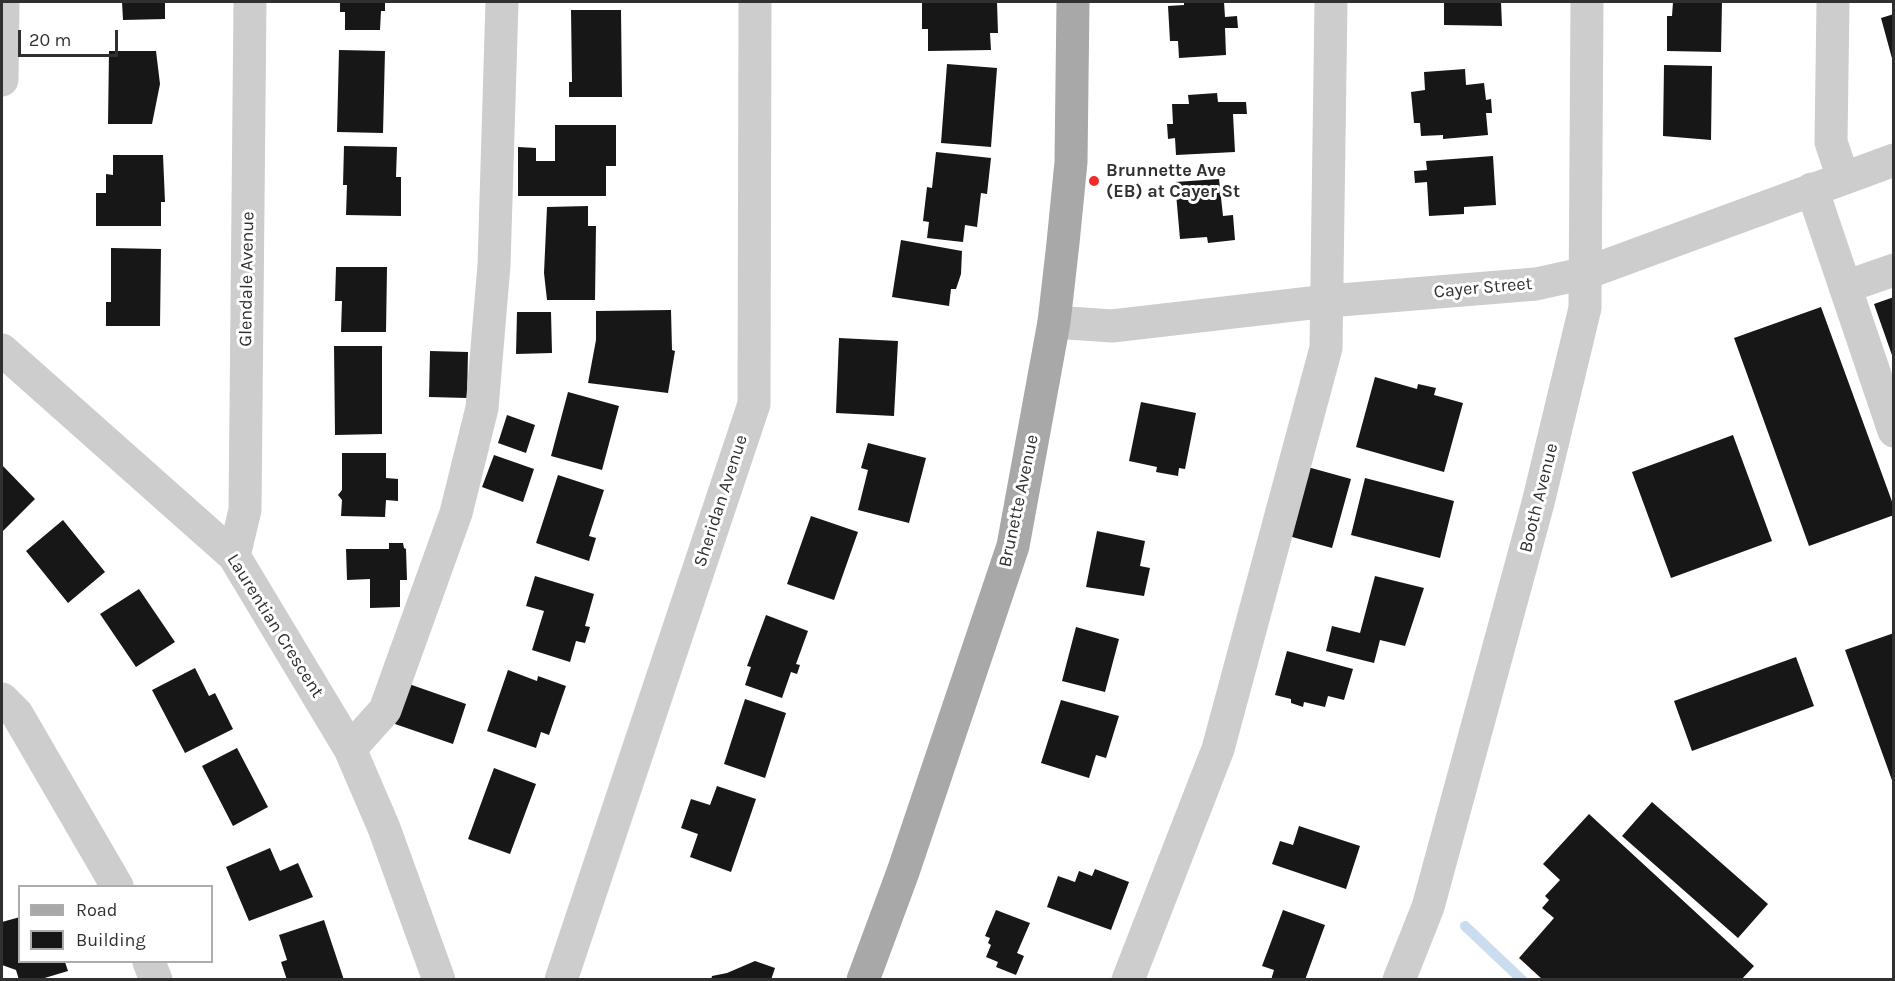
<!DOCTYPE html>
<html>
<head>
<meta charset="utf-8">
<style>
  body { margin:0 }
  #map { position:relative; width:1895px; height:981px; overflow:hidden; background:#fff; font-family:Karla,sans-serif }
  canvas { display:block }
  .frame { position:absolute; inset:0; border:3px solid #303030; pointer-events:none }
  .legend { position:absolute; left:18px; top:885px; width:195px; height:78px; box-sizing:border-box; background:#fff; border:2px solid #acacac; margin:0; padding:8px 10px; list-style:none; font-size:18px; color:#303030 }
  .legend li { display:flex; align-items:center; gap:12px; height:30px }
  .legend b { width:30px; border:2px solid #acacac }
  .scale { position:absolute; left:18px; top:30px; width:100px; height:27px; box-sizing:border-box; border:3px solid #303030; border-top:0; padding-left:8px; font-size:18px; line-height:21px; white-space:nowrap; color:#303030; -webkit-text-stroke:4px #fff; paint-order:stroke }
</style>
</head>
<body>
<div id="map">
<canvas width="1895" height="981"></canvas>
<div class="frame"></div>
<ul class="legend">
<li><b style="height:8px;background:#a8a8a8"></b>Road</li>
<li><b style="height:16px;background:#171717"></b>Building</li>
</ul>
<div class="scale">20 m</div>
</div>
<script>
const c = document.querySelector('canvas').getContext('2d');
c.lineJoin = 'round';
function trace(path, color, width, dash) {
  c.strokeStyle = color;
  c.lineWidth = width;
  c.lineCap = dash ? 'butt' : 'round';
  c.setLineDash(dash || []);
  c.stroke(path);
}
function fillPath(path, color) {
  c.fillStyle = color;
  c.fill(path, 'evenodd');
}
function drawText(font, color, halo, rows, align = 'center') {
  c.font = font + ' Karla,sans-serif';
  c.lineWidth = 6;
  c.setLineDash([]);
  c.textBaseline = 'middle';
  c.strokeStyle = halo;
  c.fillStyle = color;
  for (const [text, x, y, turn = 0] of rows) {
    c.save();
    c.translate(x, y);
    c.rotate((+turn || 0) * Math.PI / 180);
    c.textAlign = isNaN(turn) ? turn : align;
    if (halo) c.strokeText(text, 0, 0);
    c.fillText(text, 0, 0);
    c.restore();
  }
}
const stream = new Path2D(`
  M1465,926L1522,980`);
const building = new Path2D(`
  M122,2H165V19L123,20Z
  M340,2H385V11H381L380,30H345V12H340Z
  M922,2H997L998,33H990L991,50L928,51V29H922Z
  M1184,2H1224L1225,17L1237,16L1238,28H1225L1226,55L1179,58L1178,41H1170L1168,6L1184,5Z
  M1444,2H1501L1502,26L1444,25Z
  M1673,2H1722L1721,52L1667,51V16H1672Z
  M571,10H621L622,97H569V82H572Z
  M1894,14V62H1893L1881,18Z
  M339,50L385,51L383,133L337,132Z
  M109,51H156L160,84L152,124H108Z
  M947,64L997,68L991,147L941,143Z
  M1664,65L1712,66L1711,140L1663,136Z
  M1465,69L1466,85L1484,83L1486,100L1491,99L1492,113H1486L1488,135L1443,139V135L1421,136L1420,123H1414L1411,92L1425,90L1424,72Z
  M1217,93L1218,102H1246L1247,114H1233L1235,152L1176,155L1175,138L1168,139L1167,124H1173L1172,104H1189L1188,95Z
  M555,125H616V166H606V196H518V147L536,148V161H555Z
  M344,146L397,147L396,177H401V216L346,215L347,185H343Z
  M936,152L991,158L987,194L981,193L977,227L965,225L963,242L927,238L929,222L923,221L927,187L932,188Z
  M113,155H163L165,202H161V226H96V193H106V174L113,175Z
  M1493,156L1496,205L1464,207V214L1429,216L1427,182L1415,183L1414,171L1427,170L1426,161Z
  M1219,179L1223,216L1233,215L1235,240L1208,243L1207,237L1180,239L1175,182Z
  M588,206V226H596L595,300H547L544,273L547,207Z
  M901,240L962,251L961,274L956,289H951L949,306L892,297Z
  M111,248L161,249L160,326H106V302H111Z
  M336,267H387L386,332H341L342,301H335Z
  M1894,297V358H1893L1874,304Z
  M1821,307L1894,507V515L1809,546L1734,338Z
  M671,310L672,350L675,351L668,393L588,383L596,340V311Z
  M517,312H551L552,353L516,354Z
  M839,338L898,341L894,416L836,413Z
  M334,346H382V434L335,435Z
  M430,351L468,352L467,398L429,397Z
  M1375,377L1417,389L1418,384L1436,388L1434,395L1463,403L1444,472L1356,447Z
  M568,392L619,406L602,470L551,456Z
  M1141,402L1196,413L1185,469L1179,468L1178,476L1156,472L1157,467L1129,461Z
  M507,415L535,425L526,453L498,443Z
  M1733,435L1772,541L1671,578L1632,472Z
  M868,443L926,458L909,523L858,510L868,470L861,468Z
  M342,453H386V478L398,479V501L386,500L385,517L341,516L342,500L338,495L342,490Z
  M494,455L534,469L523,502L482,487Z
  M2,465L35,499L2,532Z
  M1304,466L1351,479L1332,548L1285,535Z
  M558,475L604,490L589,536L596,538L589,561L536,543Z
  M1365,478L1454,501L1440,558L1351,535Z
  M811,516L858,532L834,600L787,584Z
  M63,520L105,572L68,603L26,551Z
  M1097,531L1145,541L1140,566L1150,568L1144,596L1086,587Z
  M389,543H403L404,548L406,549L407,580H400V607L370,608V579L347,580L346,549H389Z
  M535,576L594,594L585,626L590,627L585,643L576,641L570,662L532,650L544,611L526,606Z
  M1375,576L1424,588L1405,646L1380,640L1374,663L1326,651L1332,626L1360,633Z
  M139,589L175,642L136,667L100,614Z
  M766,615L808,631L796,664L800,665L797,674L791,672L782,698L745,685L751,667L747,666Z
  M1076,627L1119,639L1105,692L1062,681Z
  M1894,633V783H1893L1845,650Z
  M1287,651L1353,669L1344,700L1328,696L1325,707L1304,702L1303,707L1291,703V699L1275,695Z
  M1796,657L1814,706L1692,751L1674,701Z
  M195,668L209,696L215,693L233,729L185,753L152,690Z
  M508,670L537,681L538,676L566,686L549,735L541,732L536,748L487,731Z
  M409,684L466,704L453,744L395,724Z
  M745,699L786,713L765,778L724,764Z
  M1061,700L1119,716L1106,758L1096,755L1089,778L1041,763Z
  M237,748L268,807L233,826L202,766Z
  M494,768L536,784L510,854L468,839Z
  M717,786L756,799L731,872L690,857L698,834L681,828L691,799L710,805Z
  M1652,802L1768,904L1738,938L1622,836Z
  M1589,814L1754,966L1741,980H1543L1519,958L1554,918L1542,908L1549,900L1545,896L1560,880L1543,864Z
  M1299,826L1360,846L1346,889L1272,864L1280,841L1293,845Z
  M270,848L280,871L298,863L313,897L249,921L226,867Z
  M1095,869L1129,882L1111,930L1047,907L1058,876L1075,882L1079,871L1092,876Z
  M996,910L1030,923L1017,953L1024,956L1016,975L996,967L998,962L986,957L991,945L988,943L990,938L985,936Z
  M1283,910L1325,925L1305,980H1271L1274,970L1262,966Z
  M20,917V962H65L68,971L38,980H19L16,970L2,965V922Z
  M324,920L344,980H287L281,962L287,960L279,935Z
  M755,961L775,968L771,980H711L712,976L727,973Z`);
const minor = new Path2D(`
  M1833,2L1831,142L1843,178
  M2,80L3,2
  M1812,189L1894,431
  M1845,287L1894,270
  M1054,322L1112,326L1328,301L1536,284L1586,273L1894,160
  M2,350L234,556L350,749L384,828L439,980
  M234,556L245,510L250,2
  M2,699L17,714L117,886
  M350,749L385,710L456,513L482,408L494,265L502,2
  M149,962L156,980
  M561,980L754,404L755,2
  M1128,980L1218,749L1326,348L1331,2
  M1399,980L1428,907L1538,503L1585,308L1587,2`);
const major = new Path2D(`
  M863,980L903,872L1013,546L1054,322L1063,243L1071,162L1073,2`);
const markers = [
  [1094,181,6,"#f22928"]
];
const poiNames = [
  ["Brunnette Ave",1106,171],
  ["(EB) at Cayer St",1106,192]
];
const streetNames = [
  ["Glendale Avenue",247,279,-89],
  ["Cayer Street",1483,288,-5],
  ["Booth Avenue",1539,498,-76],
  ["Sheridan Avenue",721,501,-72],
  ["Brunette Avenue",1019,501,-78],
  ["Laurentian Crescent",275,626,58]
];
trace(stream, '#c9ddef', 10);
fillPath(building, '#171717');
trace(minor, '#cdcdcd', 33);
trace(major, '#a8a8a8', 33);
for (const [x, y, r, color] of markers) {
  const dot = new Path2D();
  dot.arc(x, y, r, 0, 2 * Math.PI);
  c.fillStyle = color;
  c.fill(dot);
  trace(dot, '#fff', 2);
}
drawText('bold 18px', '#303030', '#fff', poiNames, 'left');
drawText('18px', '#303030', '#fff', streetNames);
</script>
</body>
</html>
